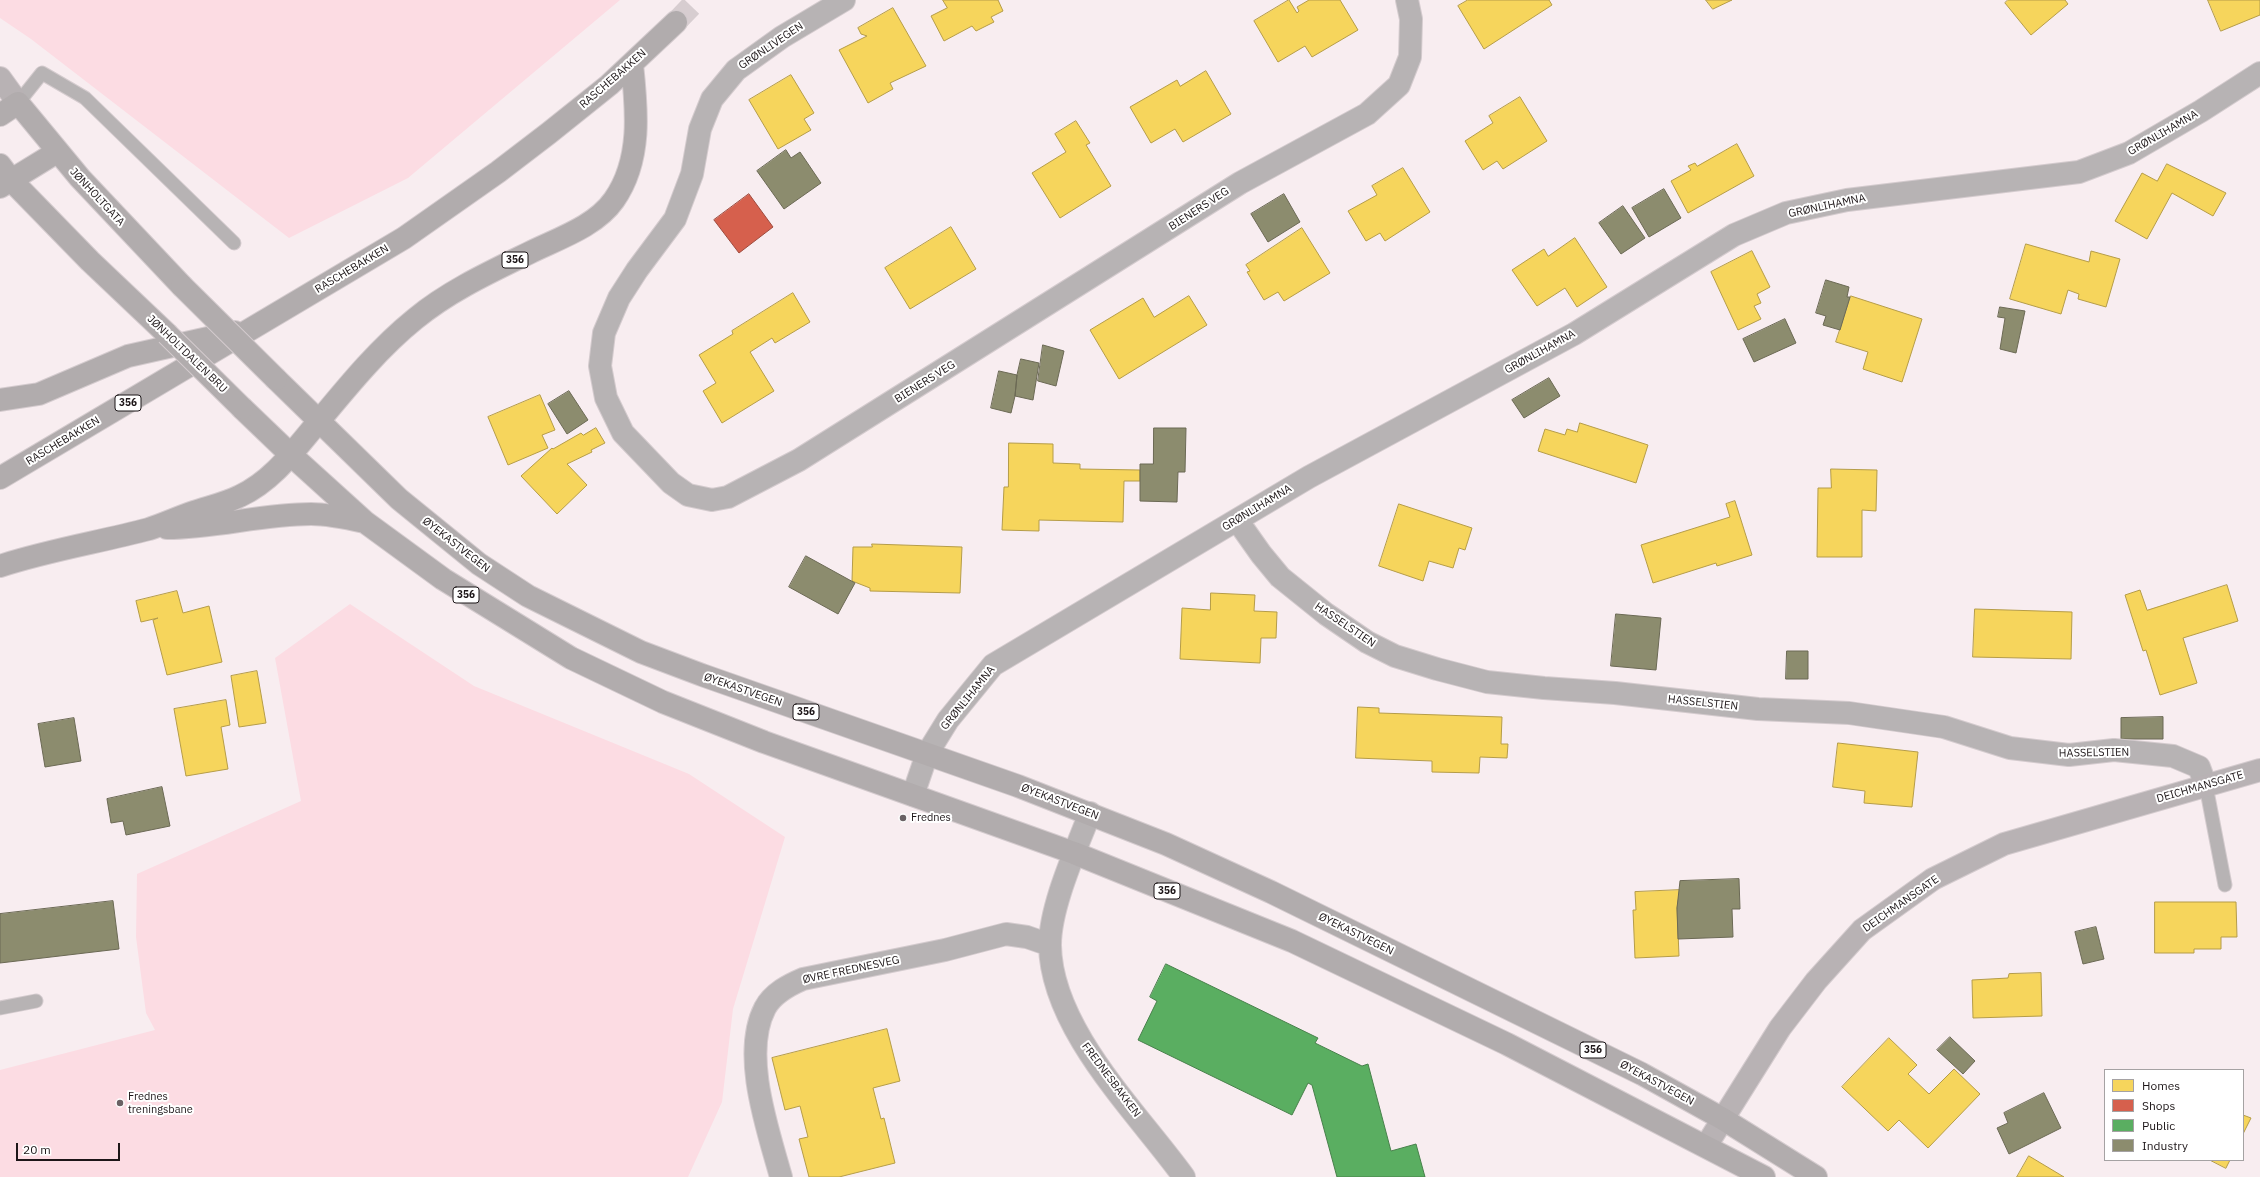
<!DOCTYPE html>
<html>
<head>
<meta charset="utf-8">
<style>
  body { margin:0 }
  #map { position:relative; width:2260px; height:1177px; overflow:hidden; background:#f8edf0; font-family:"IBM Plex Sans",sans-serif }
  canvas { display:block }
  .legend { position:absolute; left:2104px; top:1069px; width:140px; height:92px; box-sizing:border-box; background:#fff; border:1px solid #a5a2a3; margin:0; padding:5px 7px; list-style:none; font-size:12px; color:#1d1618 }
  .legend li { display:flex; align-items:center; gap:8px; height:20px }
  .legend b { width:20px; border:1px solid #a5a2a3 }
  .scale { position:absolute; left:16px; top:1143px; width:104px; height:18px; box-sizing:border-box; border:2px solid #1d1618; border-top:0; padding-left:5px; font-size:12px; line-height:14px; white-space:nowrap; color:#1d1618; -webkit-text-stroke:3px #fff; paint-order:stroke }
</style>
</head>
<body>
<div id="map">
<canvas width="2260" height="1177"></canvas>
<ul class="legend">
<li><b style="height:11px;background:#f6d55c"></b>Homes</li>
<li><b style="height:11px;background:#d6604d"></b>Shops</li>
<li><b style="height:11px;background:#5aae61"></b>Public</li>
<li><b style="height:11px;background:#8c8c6e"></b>Industry</li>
</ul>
<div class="scale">20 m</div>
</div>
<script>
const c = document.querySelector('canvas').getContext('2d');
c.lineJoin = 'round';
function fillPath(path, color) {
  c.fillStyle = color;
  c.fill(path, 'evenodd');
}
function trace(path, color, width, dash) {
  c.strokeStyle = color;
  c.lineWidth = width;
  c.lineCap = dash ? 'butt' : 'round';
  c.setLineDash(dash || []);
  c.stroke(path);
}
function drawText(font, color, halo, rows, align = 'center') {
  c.font = font + ' "IBM Plex Sans",sans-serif';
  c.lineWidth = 4;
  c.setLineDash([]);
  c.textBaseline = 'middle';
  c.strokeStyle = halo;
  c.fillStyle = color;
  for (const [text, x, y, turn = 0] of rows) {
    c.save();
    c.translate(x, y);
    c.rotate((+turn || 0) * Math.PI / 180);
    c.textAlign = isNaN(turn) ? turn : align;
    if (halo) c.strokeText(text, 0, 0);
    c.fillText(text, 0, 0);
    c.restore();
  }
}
const green = new Path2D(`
  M0,0H620L408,178L289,238L31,39L0,18Z
  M350,604L474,686L689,774L785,837L733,1009L722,1102L688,1177H0V1070L155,1030L146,1013L136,937L137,874L301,801L275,658Z`);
const homes = new Path2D(`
  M943,0H998L1003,11L991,17L994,22L976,31L972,26L944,41L931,16L947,8Z
  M1289,0L1297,13L1299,11L1297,7L1309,0H1340L1358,30L1312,57L1305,46L1278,62L1254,21Z
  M1468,0H1549L1552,5L1484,49L1458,6Z
  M1706,0H1732L1713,9Z
  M2008,0H2065L2068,4L2031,35L2005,3Z
  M2208,0H2260V15L2221,31Z
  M893,8L926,66L890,83L893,89L868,103L839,50L867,36L861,34L858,28Z
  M1206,71L1231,114L1183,142L1175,129L1151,143L1130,107L1177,80L1180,86Z
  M791,75L814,113L804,119L811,130L778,149L749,100Z
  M1520,97L1547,141L1503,169L1497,161L1483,170L1465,141L1493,123L1489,116Z
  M1076,121L1090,143L1086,145L1111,186L1060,218L1032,173L1066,152L1055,134Z
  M1737,144L1754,176L1688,213L1671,181L1691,170L1688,166L1695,163L1697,166Z
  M2167,164L2226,193L2213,216L2172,193L2147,239L2115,221L2142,173L2157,181Z
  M1403,168L1430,212L1385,241L1380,233L1366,241L1348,211L1377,195L1372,186Z
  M951,227L976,269L910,309L885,268Z
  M1302,228L1330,273L1284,301L1278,292L1264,300L1247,272L1250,271L1246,265Z
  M1575,238L1607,287L1577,307L1565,288L1537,306L1512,270L1544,249L1548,256Z
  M2026,244L2089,262L2091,251L2120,259L2106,307L2078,299L2079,294L2068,290L2061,314L2010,299Z
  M1752,251L1770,287L1757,294L1761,303L1754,306L1761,319L1738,330L1711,272Z
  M793,293L810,322L775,343L772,338L750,352L774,391L722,423L703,391L716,383L699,355L733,334L732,331Z
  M1189,296L1207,325L1119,379L1090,330L1143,298L1154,317Z
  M1851,296L1922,319L1902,382L1863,369L1868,352L1836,342Z
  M540,395L555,430L542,435L548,448L508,465L488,417Z
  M1580,423L1648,445L1636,483L1538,451L1545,429L1565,435L1567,429L1577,432Z
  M596,428L605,443L591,450L592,452L567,464L587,485L557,514L521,476L552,448L553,449L581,433L583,435Z
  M1009,443L1053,444V463L1080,464V469L1140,470V481H1124L1123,522L1039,520V531L1002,530L1004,487H1008Z
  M1831,469L1877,470L1876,511L1862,510V557H1817L1818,488H1831Z
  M1735,501L1752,555L1717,566L1716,563L1653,583L1641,545L1730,517L1726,504Z
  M1399,504L1472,528L1465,550L1459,548L1453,568L1429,561L1423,581L1379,566Z
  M872,544L962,547L960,593L870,591V588L852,581L853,547H872Z
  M2227,585L2238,621L2183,638L2197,683L2160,695L2146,650L2143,651L2125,595L2140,590L2147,610Z
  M177,591L183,613L209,606L222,662L167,675L153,620L158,618L141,622L136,601Z
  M1211,593L1255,595L1254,611L1277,612L1276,638H1261L1260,663L1180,659L1182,608L1210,610Z
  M1975,609L2072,612L2071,659L1973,657Z
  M257,671L266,723L239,727L231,676Z
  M226,700L230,725L221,727L228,769L186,776L174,709Z
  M1358,707L1379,708V713L1502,717L1501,744H1508L1507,758L1480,757L1479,773L1432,772V761L1356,758Z
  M1838,743L1918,752L1912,807L1864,803L1865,791L1833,787Z
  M1680,890L1677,908L1679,956L1635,958L1633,910H1636L1635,892Z
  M2155,902H2236L2237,937H2221V949H2194V953H2155Z
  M2041,973L2042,1016L1973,1018L1972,980L2008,978L2009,974Z
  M887,1029L900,1081L873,1088L881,1119L884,1118L895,1163L839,1177H809L799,1139L808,1137L800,1106L785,1110L772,1058Z
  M1889,1038L1917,1065L1908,1074L1929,1094L1954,1069L1980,1094L1928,1148L1899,1120L1888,1131L1842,1087Z
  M2243,1115L2251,1118L2243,1134Z
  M2029,1156L2064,1177H2017Z
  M2210,1160H2230L2226,1168Z`);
const shops = new Path2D(`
  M749,194L773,227L739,253L714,220Z`);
const public = new Path2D(`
  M1166,964L1318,1038L1315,1043L1362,1066L1368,1064L1391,1151L1416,1144L1425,1177H1337L1312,1085L1308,1083L1292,1115L1138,1040L1157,1001L1150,997Z`);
const industry = new Path2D(`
  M786,150L791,158L800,152L821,183L784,209L757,171Z
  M1664,189L1681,218L1649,237L1632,208Z
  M1284,194L1300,222L1268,242L1251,214Z
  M1623,206L1645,238L1621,254L1599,223Z
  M1826,280L1849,287L1847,297H1850L1840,330L1823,325L1826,316L1816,313Z
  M2000,307L2025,311L2016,353L2000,349L2005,318L1998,317Z
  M1785,319L1796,343L1754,362L1743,339Z
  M1043,345L1064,351L1056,386L1038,381Z
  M1021,359L1039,363L1033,400L1015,396L1017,375Z
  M999,371L1017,375L1015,396L1011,413L991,408Z
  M1549,378L1560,396L1524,418L1512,400Z
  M569,391L588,420L567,434L548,404Z
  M1154,428H1186L1185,472H1178L1177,502L1140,501V464H1153Z
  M806,556L855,583L838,614L789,587Z
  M1616,614L1661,618L1656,670L1611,666Z
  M1787,651H1808V679H1786Z
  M2163,717V739H2121V718Z
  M74,718L81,761L45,767L38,724Z
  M162,787L170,826L126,835L123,821L111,823L107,799Z
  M1739,879L1740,909H1732L1733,937L1678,939L1677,908L1680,881Z
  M113,901L119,949L0,963V914Z
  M2096,927L2104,959L2083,964L2075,932Z
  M1950,1037L1975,1061L1963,1074L1937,1050Z
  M2044,1093L2061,1128L2009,1154L1997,1128L2008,1123L2004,1113Z`);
const primaryTunnel = new Path2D(`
  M676,22L697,0`);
const lane = new Path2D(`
  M18,103L42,73L85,98L234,243
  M2206,786L2225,885
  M0,1008L36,1001`);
const street = new Path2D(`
  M844,0L782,37L736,70L712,99L700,129L692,174L675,219L637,270L619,298L604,333L600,366L606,398L623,433L671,483L688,495L712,500L728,497L799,460L1240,183L1367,114L1399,85L1410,57L1411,19L1407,0
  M1237,520L1261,554L1280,577L1326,614L1367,642L1395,656L1437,669L1487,682L1544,688L1615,693L1758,709L1849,713L1944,727L2010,748L2069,755L2114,750L2173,756L2199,767L2206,786
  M913,795L927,754L948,720L993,665L1309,477L1574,334L1734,235L1786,213L1847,200L2079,172L2129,153L2201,111L2260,73
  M1090,813C1076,850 1050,906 1050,945C1051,1029 1137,1112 1184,1177
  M781,1177C768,1130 741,1054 765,1008C773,993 789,985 803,979L945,950L1006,934L1027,937L1050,945`);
const secondary = new Path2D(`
  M0,78L18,103
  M1706,1146L1780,1028L1816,981L1862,930L1933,879L2004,844L2260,770`);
const primary = new Path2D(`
  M0,115L18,103L80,178L182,286
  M0,165L12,181L90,261L167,334
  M0,187L57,152
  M276,379L399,499L479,564L528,596L641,652L702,675L1018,786L1166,844L1271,892L1642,1074L1723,1119L1816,1177
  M0,400L39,394L128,356L235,332
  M242,408L291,455L365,522L443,579L571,658L663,702L764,742L1074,853L1292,941L1507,1044L1764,1177
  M0,478L404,238L498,172L549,133L609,85L676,22
  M167,528C215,528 262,514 311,514C329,514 347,518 365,522
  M0,566C49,550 100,542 149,529C164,524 179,517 194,512C209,507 226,503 240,496C274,480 295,449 319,421C348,386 379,348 415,319C449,291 490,272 529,253C557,239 595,227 614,200C642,160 637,110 632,64`);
const primaryBridge = new Path2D(`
  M182,286L276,379
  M167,334L242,408`);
const markers = [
  [903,818,4,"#6a6164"],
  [120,1103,4,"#6a6164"]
];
const shields = [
  [515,260,26],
  [128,403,26],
  [466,595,26],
  [806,712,26],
  [1167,891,26],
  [1593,1050,26]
];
const shieldNames = [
  ["356",515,260],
  ["356",128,403],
  ["356",466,595],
  ["356",806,712],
  ["356",1167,891],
  ["356",1593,1050]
];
const streetNames = [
  ["GRØNLIVEGEN",771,46,-34],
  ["RASCHEBAKKEN",613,79,-41],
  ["GRØNLIHAMNA",2163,133,-30],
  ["JØNHOLTGATA",97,197,47],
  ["GRØNLIHAMNA",1827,206,-12],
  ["BIENERS VEG",1199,209,-33],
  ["RASCHEBAKKEN",352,269,-31],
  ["GRØNLIHAMNA",1540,352,-29],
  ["JØNHOLTDALEN BRU",187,354,44],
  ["BIENERS VEG",925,382,-32],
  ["RASCHEBAKKEN",63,441,-31],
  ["GRØNLIHAMNA",1257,508,-31],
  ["ØYEKASTVEGEN",456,545,38],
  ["HASSELSTIEN",1345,625,34],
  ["ØYEKASTVEGEN",743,690,19],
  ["GRØNLIHAMNA",968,698,-51],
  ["HASSELSTIEN",1703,703,6],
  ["HASSELSTIEN",2094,753,-1],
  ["DEICHMANSGATE",2200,787,-16],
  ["ØYEKASTVEGEN",1060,802,21],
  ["DEICHMANSGATE",1901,904,-35],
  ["ØYEKASTVEGEN",1356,934,26],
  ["ØVRE FREDNESVEG",851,970,-12],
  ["FREDNESBAKKEN",1111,1080,53],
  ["ØYEKASTVEGEN",1657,1083,28]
];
const poiNames = [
  ["Frednes",911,818],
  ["Frednes",128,1097],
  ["treningsbane",128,1110]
];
fillPath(green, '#fcdce3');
fillPath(homes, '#f6d55c');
trace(homes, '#b59c48', 1);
fillPath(shops, '#d6604d');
trace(shops, '#9e4a3d', 1);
fillPath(public, '#5aae61');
trace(public, '#48804b', 1);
fillPath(industry, '#8c8c6e');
trace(industry, '#6b6954', 1);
trace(primaryTunnel, '#d7cdd0', 22, [22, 11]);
trace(lane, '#d4cbce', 15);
trace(street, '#d4cbce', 24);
trace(secondary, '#d4cbce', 24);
trace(primary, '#d4cbce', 24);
trace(lane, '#b7b3b4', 13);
trace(street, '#b7b3b4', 22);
trace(secondary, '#b8b2b4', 22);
trace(primary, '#b1acad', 22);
trace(primaryBridge, '#d4cbce', 24, []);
trace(primaryBridge, '#b1acad', 22);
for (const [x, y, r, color] of markers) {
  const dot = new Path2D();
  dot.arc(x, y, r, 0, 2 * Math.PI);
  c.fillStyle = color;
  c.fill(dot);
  trace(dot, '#fff', 1.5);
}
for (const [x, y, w] of shields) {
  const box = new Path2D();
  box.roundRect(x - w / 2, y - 8, w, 16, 3);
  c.fillStyle = '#fff';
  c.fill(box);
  trace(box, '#1d1618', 1);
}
drawText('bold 10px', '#1d1618', null, shieldNames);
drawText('11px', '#1d1618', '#fff', streetNames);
drawText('11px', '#1d1618', '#fff', poiNames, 'left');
</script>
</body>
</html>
